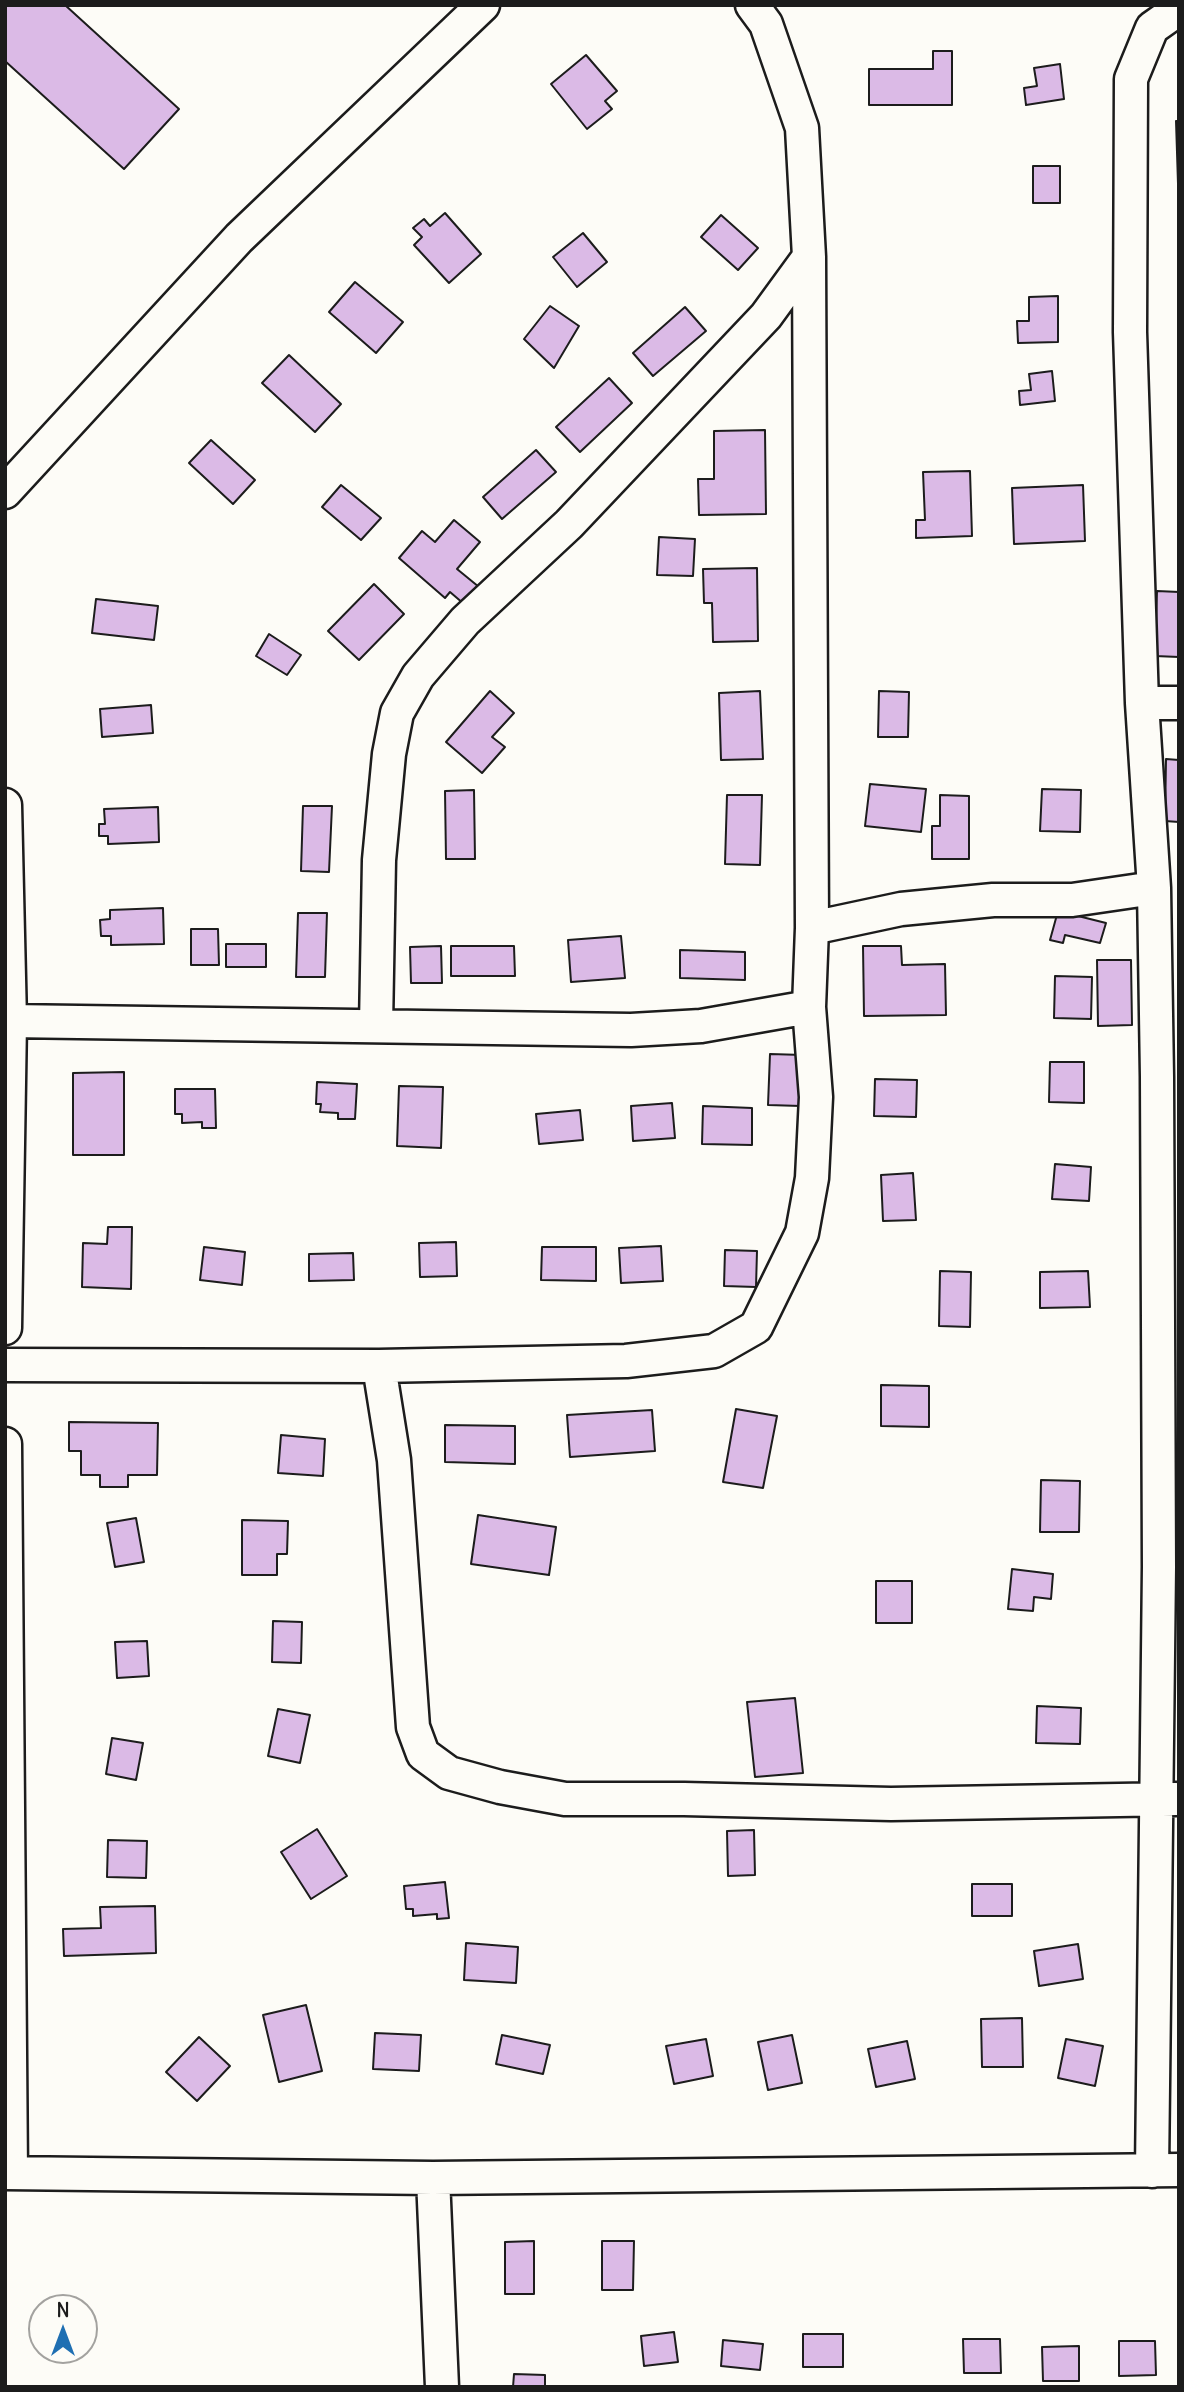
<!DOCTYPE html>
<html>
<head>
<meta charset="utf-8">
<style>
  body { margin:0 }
  #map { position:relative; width:1184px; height:2392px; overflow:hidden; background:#fdfcf7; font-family:Delius,sans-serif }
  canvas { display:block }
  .frame { position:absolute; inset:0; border:7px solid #1c1c1c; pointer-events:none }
  .north { position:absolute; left:28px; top:2294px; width:70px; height:70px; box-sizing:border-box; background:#fdfcf7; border:2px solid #a3a29f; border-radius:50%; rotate:0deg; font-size:19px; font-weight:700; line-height:28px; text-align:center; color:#1c1c1c }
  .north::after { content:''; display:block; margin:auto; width:24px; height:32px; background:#1f6fb2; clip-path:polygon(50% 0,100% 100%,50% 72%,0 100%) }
</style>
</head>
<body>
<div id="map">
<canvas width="1184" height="2392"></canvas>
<div class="frame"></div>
<div class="north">N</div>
</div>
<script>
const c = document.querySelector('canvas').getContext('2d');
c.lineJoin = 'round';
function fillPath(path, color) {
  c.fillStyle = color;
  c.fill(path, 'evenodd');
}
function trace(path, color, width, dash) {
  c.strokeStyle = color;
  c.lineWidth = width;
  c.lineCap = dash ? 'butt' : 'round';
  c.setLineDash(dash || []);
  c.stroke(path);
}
const building = new Path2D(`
  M5,5H65L179,109L124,169L5,61Z
  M933,51H952V105H869V69H933Z
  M586,55L617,91L605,101L612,109L587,129L551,84Z
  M1060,64L1064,99L1026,105L1024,88L1037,86L1034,68Z
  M1176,121H1179V215Z
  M1033,166H1060V203H1033Z
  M445,213L481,254L449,283L414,245L422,237L413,228L424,219L430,226Z
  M721,215L758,248L738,270L701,237Z
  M583,233L607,262L577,287L553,257Z
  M355,282L403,322L376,353L329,312Z
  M1058,296V342L1018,343L1017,321H1029V297Z
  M550,306L579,326L554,368L524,339Z
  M685,307L706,331L653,376L633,353Z
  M289,355L341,404L315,432L262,383Z
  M1052,371L1055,401L1020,405L1019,391L1031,390L1029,374Z
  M609,378L632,403L580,452L556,427Z
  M765,430L766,514L699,515L698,479H714V431Z
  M211,440L255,480L233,504L189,463Z
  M536,450L556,472L502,519L483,497Z
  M970,471L972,536L916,538V520H925L923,472Z
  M341,485L381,518L361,540L322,507Z
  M1083,485L1085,541L1014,544L1012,488Z
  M454,520L480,542L457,569L479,587L464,604L450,592L445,598L399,558L422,531L435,542Z
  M659,537L695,539L693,576L657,575Z
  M757,568L758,641L713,642L712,603H704L703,569Z
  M374,584L404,614L359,660L328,631Z
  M1157,591L1179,592V657L1155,656Z
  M96,599L158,606L154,640L92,633Z
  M269,634L301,655L287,675L256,656Z
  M490,691L514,713L492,737L505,747L482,773L446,742Z
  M760,691L763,759L721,760L719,693Z
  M879,691L909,692L908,737H878Z
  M151,705L153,733L102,737L100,709Z
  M1166,759L1179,760V822L1165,821Z
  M870,784L926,789L921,832L865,826Z
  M1042,789L1081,790L1080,832L1040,831Z
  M474,790L475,859H446L445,791Z
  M727,795H762L760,865L725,864Z
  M940,795L969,796V859H932V826H940Z
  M303,806H332L329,872L301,871Z
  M158,807L159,842L108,844V836H99V824H105L104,809Z
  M163,908L164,944L111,945V936H101L100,920L110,919V910Z
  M1058,911L1106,923L1100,943L1065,935L1063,943L1050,940Z
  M298,913H327L325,977H296Z
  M191,929H218L219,965H191Z
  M621,936L625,978L571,982L568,940Z
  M226,944H266V967H226Z
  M441,946L442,983H411L410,947Z
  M451,946H514L515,976H451Z
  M863,946H901L902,965L945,964L946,1015L864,1016Z
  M680,950L745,952V980L680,978Z
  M1097,960H1131L1132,1025L1098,1026Z
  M1055,976L1092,977L1091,1019L1054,1018Z
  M770,1054L803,1055L801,1106L768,1105Z
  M1050,1062H1084V1103L1049,1102Z
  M124,1072V1155H73V1073Z
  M875,1079L917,1080L916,1117L874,1116Z
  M317,1082L357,1084L355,1119H338V1113L320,1112L321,1104H316Z
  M399,1086L443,1087L441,1148L397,1146Z
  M175,1089H215L216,1128H202V1122L182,1123V1114H175Z
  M672,1103L675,1138L633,1141L631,1106Z
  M703,1106L752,1108V1145L702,1144Z
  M580,1110L583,1140L539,1144L536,1114Z
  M1055,1164L1091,1167L1089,1201L1052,1199Z
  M913,1173L916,1220L883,1221L881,1175Z
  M108,1227H132L131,1289L82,1287L83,1243L107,1244Z
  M456,1242L457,1276L420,1277L419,1243Z
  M661,1246L663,1281L621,1283L619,1248Z
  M204,1247L245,1252L242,1285L200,1280Z
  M542,1247H596V1281L541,1280Z
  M725,1250L757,1251L756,1287L724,1286Z
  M353,1253L354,1280L309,1281V1254Z
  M940,1271L971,1272L970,1327L939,1326Z
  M1088,1271L1090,1307L1040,1308V1272Z
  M881,1385L929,1386V1427L881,1426Z
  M736,1409L777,1416L763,1488L723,1482Z
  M652,1410L655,1451L570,1457L567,1415Z
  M69,1422L158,1423L157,1475H128V1487H100V1475H81V1451H69Z
  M445,1425L515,1426V1464L445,1462Z
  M281,1435L325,1439L323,1476L278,1473Z
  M1041,1480L1080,1481L1079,1532H1040Z
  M478,1515L556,1527L549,1575L471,1564Z
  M136,1518L144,1562L115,1567L107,1523Z
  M242,1520L288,1521L287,1554H277V1575H242Z
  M1012,1569L1053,1574L1051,1599L1034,1597L1033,1611L1008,1609Z
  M876,1581H912V1623H876Z
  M273,1621L302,1622L301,1663L272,1662Z
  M147,1641L149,1676L117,1678L115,1642Z
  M795,1698L803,1773L755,1777L747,1702Z
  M1037,1706L1081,1708L1080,1744L1036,1743Z
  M278,1709L310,1715L300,1763L268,1756Z
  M112,1738L143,1743L136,1780L106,1774Z
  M317,1829L347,1876L311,1899L281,1852Z
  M754,1830L755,1875L728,1876L727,1831Z
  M108,1840L147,1841L146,1878L107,1877Z
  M445,1882L449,1918L437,1919V1914L413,1916V1909H406L404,1886Z
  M972,1884H1012V1916H972Z
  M155,1906L156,1953L64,1956L63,1929L101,1928L100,1907Z
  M466,1943L518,1947L516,1983L464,1980Z
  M1078,1944L1083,1979L1039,1986L1034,1951Z
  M306,2005L322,2071L279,2082L263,2015Z
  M1022,2018L1023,2067H982L981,2019Z
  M375,2033L421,2035L419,2071L373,2069Z
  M502,2035L550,2045L543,2074L496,2064Z
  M792,2035L802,2083L768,2090L758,2042Z
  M199,2037L230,2066L197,2101L166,2072Z
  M706,2039L713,2076L674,2084L666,2046Z
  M1066,2039L1103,2046L1095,2086L1058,2078Z
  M907,2041L915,2079L876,2087L868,2049Z
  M534,2241V2294H505V2242Z
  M602,2241H634L633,2290H602Z
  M674,2332L678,2362L644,2366L641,2336Z
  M803,2334H843V2367H803Z
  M963,2339H1000L1001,2373H964Z
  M723,2340L763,2344L760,2370L721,2366Z
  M1119,2341H1155L1156,2375L1119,2376Z
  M1079,2346V2381H1043L1042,2347Z
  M514,2374L545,2375V2387H513Z`);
const minor = new Path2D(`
  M5,492L239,238L483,5
  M1142,703H1179
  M5,805L10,1021L5,1328
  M812,928L901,909L993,900H1072L1154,888
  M10,1021L631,1030L701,1026L809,1007
  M376,1026L379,860L389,754L397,713L418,676L465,621L569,524L766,316L809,257
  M5,1365L379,1366L626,1361L714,1351L756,1327L802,1233L812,1178L816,1097L809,1007L812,928L809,257L802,128L766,24L752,5
  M379,1366L394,1460L413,1727L423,1754L449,1773L500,1787L565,1799H684L891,1804L1176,1799
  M5,1444L11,2173
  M1152,2171L1159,1567L1157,1077L1154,888L1142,703L1130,332L1131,79L1152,28L1179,9
  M5,2173L433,2178L1179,2170
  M433,2178L442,2387`);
fillPath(building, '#dbbae6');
trace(building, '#1c1c1c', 2);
trace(minor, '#1c1c1c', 37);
trace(minor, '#fdfcf7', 32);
</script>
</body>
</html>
